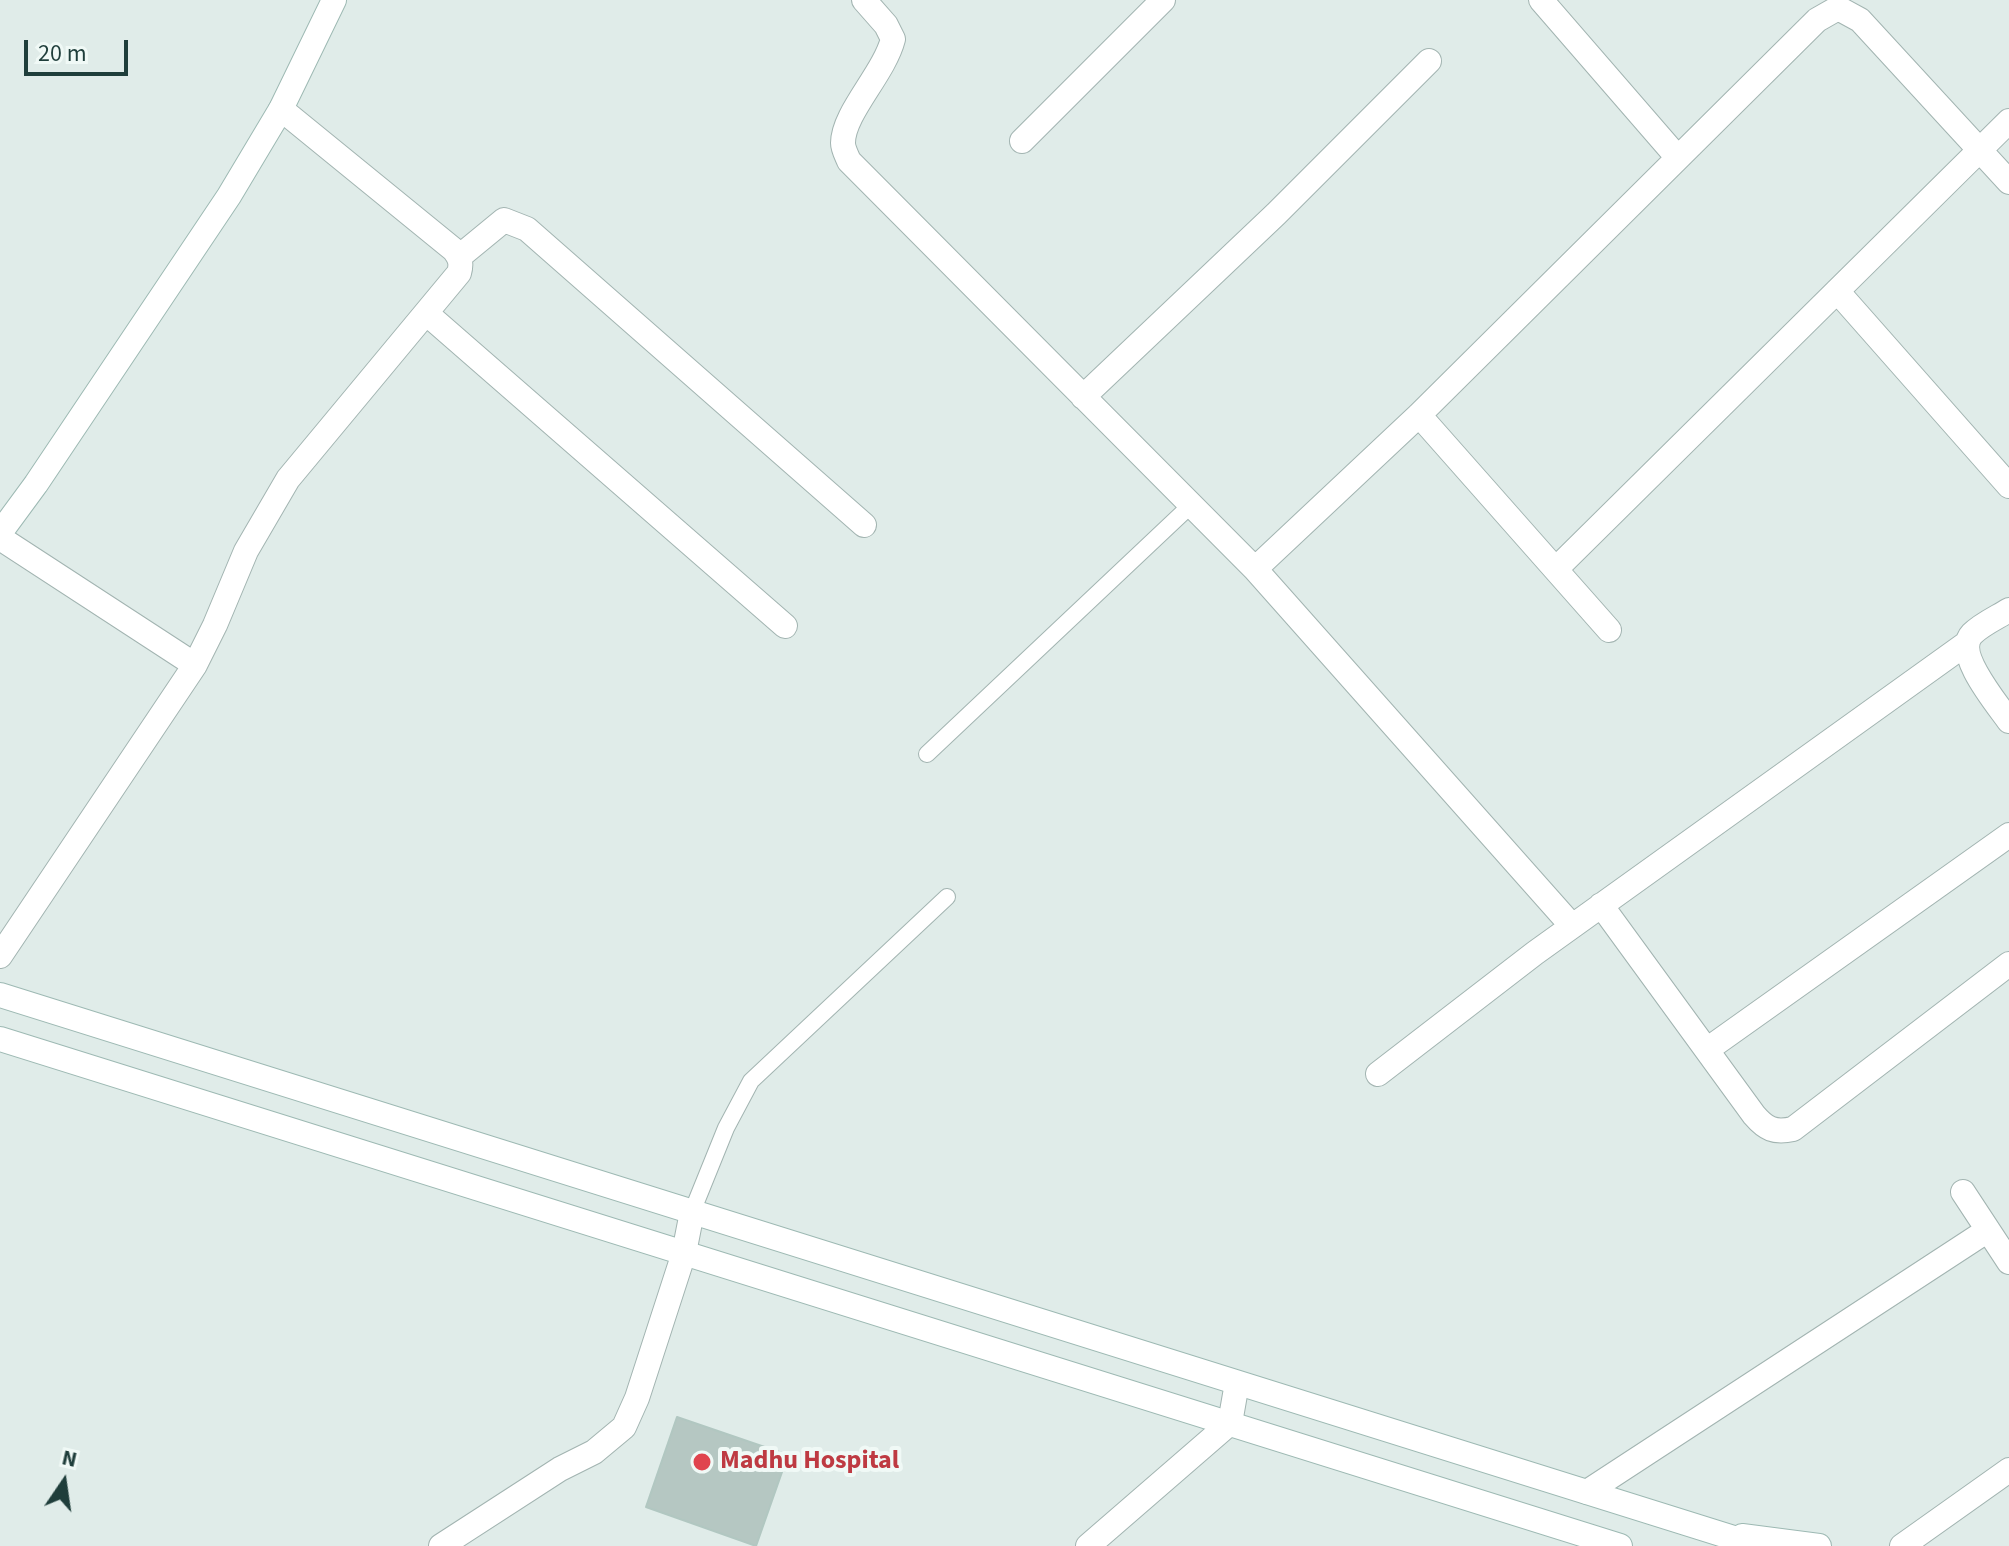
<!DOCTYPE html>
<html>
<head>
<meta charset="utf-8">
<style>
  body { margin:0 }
  #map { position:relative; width:2009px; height:1546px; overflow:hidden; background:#e0ece9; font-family:"Source Sans 3",sans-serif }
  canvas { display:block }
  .north { position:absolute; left:24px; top:1442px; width:80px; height:80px; -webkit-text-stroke:6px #f0f9f6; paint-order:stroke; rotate:13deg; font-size:22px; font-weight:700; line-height:32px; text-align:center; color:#1f3e3b }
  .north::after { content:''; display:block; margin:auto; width:28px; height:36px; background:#1f3e3b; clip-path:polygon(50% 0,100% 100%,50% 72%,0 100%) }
  .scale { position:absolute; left:24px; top:40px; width:104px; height:36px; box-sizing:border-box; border:4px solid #1f3e3b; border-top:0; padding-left:10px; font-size:24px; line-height:28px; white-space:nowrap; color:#1f3e3b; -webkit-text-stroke:6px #f0f9f6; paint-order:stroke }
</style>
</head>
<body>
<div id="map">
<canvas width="2009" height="1546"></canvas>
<div class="north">N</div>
<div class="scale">20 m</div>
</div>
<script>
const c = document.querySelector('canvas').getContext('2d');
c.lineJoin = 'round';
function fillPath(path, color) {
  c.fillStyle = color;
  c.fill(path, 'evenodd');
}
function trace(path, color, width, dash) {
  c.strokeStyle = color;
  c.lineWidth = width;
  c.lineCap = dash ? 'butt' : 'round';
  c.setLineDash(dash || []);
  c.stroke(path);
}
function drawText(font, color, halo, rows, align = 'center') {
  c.font = font + ' "Source Sans 3",sans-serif';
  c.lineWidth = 8;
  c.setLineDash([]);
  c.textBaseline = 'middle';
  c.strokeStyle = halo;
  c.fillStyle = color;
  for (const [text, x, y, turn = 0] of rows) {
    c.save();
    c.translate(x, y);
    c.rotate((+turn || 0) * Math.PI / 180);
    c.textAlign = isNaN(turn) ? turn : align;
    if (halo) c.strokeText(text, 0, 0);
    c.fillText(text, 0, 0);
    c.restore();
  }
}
const building = new Path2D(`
  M677,1417L788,1455L756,1546L646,1507Z`);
const lane = new Path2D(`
  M927,754L1191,505
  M692,1212L726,1128L751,1081L947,897`);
const street = new Path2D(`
  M864,0L886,25L893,39C884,74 843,113 843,143C843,149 847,156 849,161L1255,569L1572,926
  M1541,0L1678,158
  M1022,141L1163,0
  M459,257L504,220L527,229L864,525
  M1837,291L2009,486
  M426,313L785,626
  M1083,397L1276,214L1429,61
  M1419,415L1609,630
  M0,538L195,665
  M1255,569L1419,415L1817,20L1838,8L1860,20L2009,182
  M1556,569L2009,121
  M2009,610C1998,617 1982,624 1972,634C1954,653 1997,704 2009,721
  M1601,905L1754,1115C1766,1129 1774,1133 1793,1129L2009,964
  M0,956L195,665L215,625L246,551L288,479L459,273C462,263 460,258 454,250L281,109
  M1708,1049L2009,835
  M1378,1074L1535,953L1967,643
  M1963,1192L2009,1262
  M1587,1492L1988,1230
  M441,1546L560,1469L594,1452L624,1427L637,1398L684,1253L692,1212
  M1088,1546L1230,1423L1237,1383
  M1902,1546L2009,1470`);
const secondary = new Path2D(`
  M0,533L36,484L229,196L281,109L334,0
  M0,995L1759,1546
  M0,1039L1620,1546
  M1742,1536L1819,1546`);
const markers = [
  [702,1462,10,"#e0444e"]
];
const healthNames = [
  ["Madhu Hospital",720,1462]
];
fillPath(building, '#b5c7c2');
trace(building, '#b1c7c1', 2);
trace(lane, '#a2b4b1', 18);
trace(street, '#a2b4b1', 26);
trace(secondary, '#9db9b3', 26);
trace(lane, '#fff', 16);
trace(street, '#fff', 24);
trace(secondary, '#fff', 24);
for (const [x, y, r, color] of markers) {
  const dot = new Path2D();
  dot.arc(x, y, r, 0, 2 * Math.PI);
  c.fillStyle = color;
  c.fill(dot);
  trace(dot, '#f0f9f6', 3);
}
drawText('bold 26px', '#be3a42', '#f0f9f6', healthNames, 'left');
</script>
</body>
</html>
